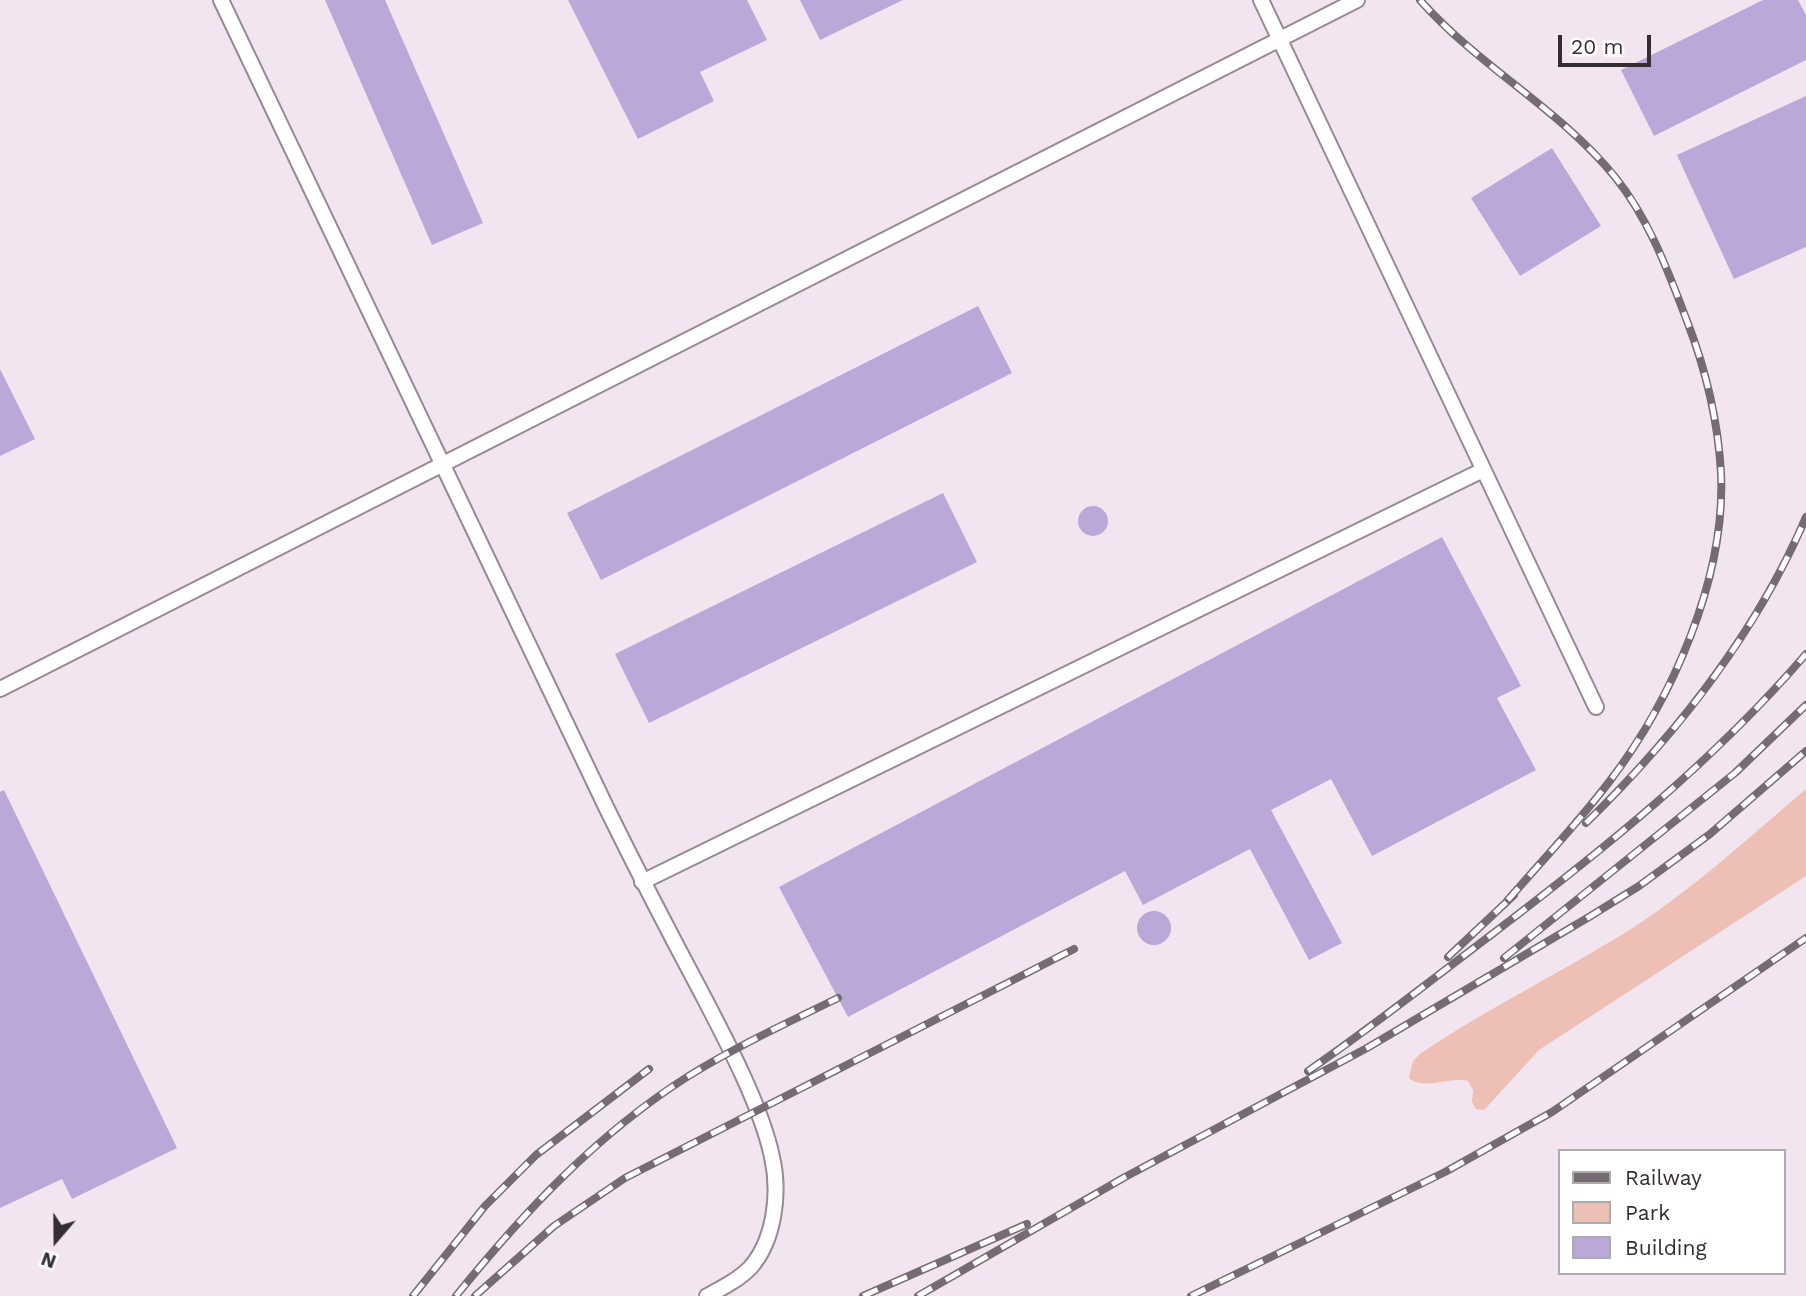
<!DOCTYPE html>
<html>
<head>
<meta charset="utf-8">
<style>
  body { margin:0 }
  #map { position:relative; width:1806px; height:1296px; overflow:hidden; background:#f3e5f0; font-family:"Work Sans",sans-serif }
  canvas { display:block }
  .legend { position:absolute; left:1558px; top:1149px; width:228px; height:126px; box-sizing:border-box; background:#fff; border:2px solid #aeabad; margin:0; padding:9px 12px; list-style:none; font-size:21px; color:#342e33 }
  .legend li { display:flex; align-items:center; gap:14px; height:35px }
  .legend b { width:35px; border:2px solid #aeabad }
  .north { position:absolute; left:21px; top:1205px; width:70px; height:70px; -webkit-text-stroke:5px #fff; paint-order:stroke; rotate:200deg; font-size:19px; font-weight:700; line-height:28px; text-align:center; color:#342e33 }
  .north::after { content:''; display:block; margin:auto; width:24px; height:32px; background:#342e33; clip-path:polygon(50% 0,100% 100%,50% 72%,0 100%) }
  .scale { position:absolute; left:1558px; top:35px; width:93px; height:32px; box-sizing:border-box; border:4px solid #342e33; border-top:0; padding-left:9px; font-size:21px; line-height:24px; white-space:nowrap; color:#342e33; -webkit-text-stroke:5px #fff; paint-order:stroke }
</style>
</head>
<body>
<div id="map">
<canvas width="1806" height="1296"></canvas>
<ul class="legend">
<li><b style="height:9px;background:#756c73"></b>Railway</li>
<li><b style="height:19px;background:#edbfb5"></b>Park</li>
<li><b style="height:19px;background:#b9a8d8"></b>Building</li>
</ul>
<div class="north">N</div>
<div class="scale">20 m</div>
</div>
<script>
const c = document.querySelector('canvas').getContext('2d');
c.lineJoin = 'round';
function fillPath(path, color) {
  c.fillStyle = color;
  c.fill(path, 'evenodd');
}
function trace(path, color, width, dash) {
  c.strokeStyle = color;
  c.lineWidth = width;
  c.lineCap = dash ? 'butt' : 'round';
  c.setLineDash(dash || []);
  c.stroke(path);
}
const green = new Path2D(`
  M1806,789V876L1539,1050L1484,1110L1476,1109L1472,1102L1473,1090L1468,1081C1450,1076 1423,1091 1409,1078L1413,1061L1421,1053C1487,1009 1556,975 1623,934C1689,893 1747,839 1806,789Z`);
const building = new Path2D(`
  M325,0H385L483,223L432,245Z
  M568,0H747L767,40L700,72L714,101L638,139Z
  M800,0H903L820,40Z
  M1763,0H1798L1806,15V60L1654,136L1621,70Z
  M1806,96V247L1734,279L1677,155Z
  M1552,148L1601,226L1520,276L1471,198Z
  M978,306L1012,373L601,580L567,513Z
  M0,369L35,439L0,456Z
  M943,493L977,562L649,723L615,654Z
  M1078 521a15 15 0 1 1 30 0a15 15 0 1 1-30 0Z
  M1442,537L1521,686L1497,698L1536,770L1372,856L1331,779L1271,810L1342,943L1309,960L1250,849L1143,905L1125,871L848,1017L779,887Z
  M4,790L177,1148L72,1199L62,1179L0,1208V792Z
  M1137 928a17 17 0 1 1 34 0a17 17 0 1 1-34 0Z`);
const lane = new Path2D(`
  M221,0C348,270 476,540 607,809C637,870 668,930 700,990C725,1038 761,1105 772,1157C780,1192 775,1240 750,1268C738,1280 722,1288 707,1296
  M1261,0L1596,707
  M0,689L1357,0
  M642,882L1483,470`);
const rail = new Path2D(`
  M1420,0C1478,66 1560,109 1615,177C1649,219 1668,271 1687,321C1706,370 1718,421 1721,473C1726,578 1672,700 1609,782C1577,824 1541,862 1507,901
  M1586,823C1677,734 1756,634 1806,517
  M1448,957L1514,895
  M1504,958L1735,773L1806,705
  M1308,1071C1371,1028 1430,981 1491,935C1604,849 1713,762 1806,654
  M413,1296L485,1206L536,1155L649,1069
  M456,1296C523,1213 596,1135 687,1077C735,1047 787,1023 838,998
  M475,1296L554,1226L625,1178L1074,949
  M863,1296L1027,1224
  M918,1296L1125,1177L1367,1048L1589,917L1639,886L1710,834L1806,751
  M1191,1296L1445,1172L1552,1112L1806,938`);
fillPath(green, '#edbfb5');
fillPath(building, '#b9a8d8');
trace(lane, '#978a94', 18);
trace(lane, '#fff', 14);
trace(rail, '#756c73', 8);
trace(rail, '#fff', 5, [16]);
</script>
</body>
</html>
